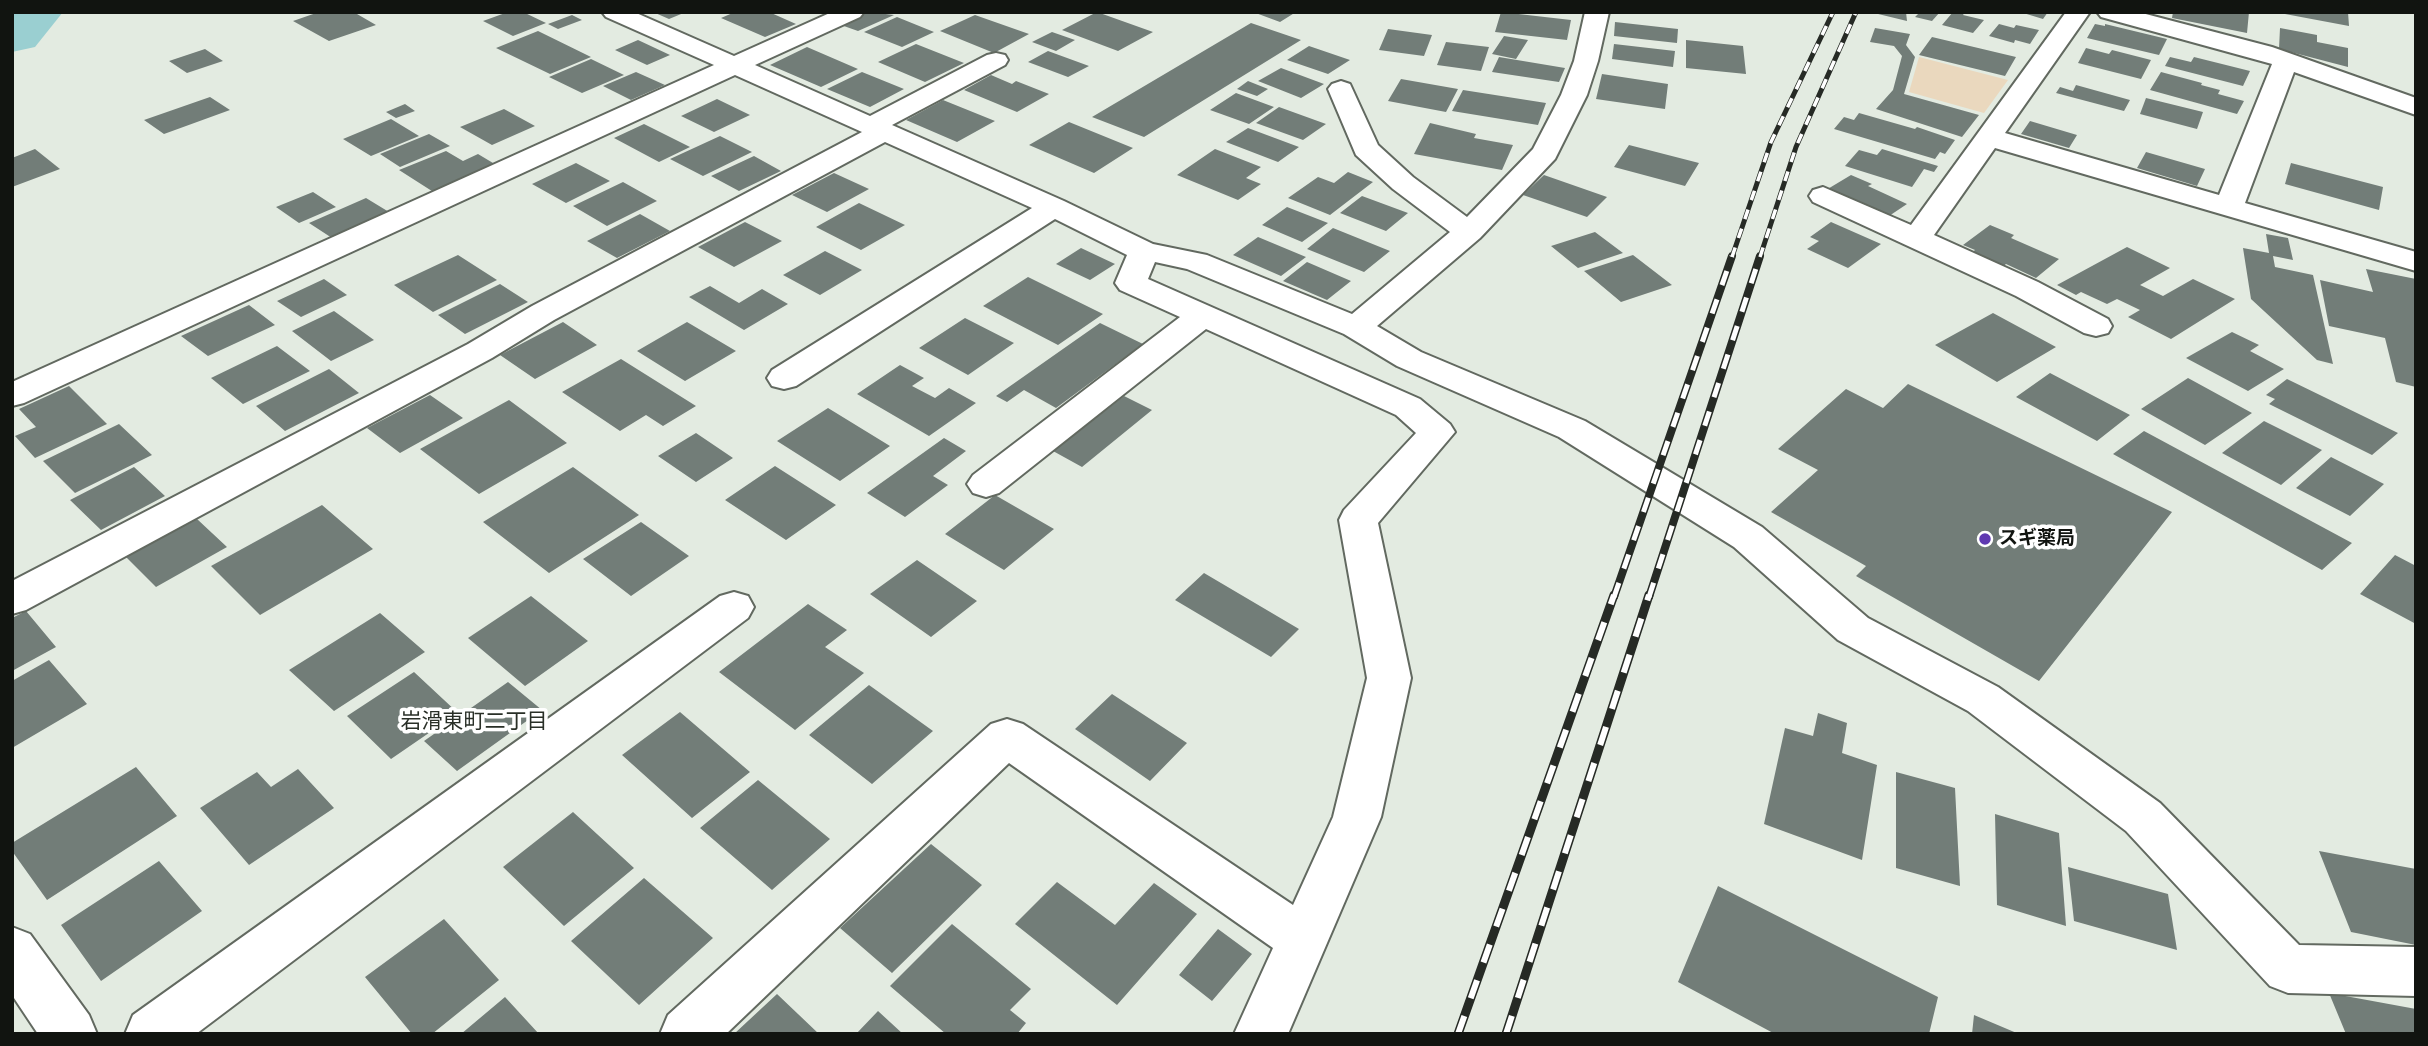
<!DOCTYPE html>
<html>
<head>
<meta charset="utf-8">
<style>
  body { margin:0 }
  #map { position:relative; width:2428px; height:1046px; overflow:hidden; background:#e3ebe1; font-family:Manrope,sans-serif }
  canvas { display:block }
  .frame { position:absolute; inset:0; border:14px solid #111410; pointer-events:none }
</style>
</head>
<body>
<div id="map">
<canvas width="2428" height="1046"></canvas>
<div class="frame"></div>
</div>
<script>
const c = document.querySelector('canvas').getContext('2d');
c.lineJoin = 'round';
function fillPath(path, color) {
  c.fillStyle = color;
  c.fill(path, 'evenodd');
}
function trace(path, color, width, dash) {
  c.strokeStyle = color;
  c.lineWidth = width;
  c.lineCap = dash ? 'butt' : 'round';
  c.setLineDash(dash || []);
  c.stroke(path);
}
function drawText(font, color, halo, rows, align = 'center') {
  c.font = font + ' Manrope,"Noto Sans JP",sans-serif';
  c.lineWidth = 7;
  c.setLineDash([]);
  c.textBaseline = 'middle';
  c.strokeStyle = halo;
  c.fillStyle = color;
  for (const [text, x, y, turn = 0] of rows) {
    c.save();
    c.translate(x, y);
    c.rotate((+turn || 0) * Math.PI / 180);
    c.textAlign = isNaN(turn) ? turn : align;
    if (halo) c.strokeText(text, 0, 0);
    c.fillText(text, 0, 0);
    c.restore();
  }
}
const green = new Path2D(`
  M1919,57L2008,80L1984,113L1909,92Z`);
const river = new Path2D(`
  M12,12H63L35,47L12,52Z`);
const building = new Path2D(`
  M319,12H362L357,14L376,25L329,41L293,21Z
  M508,12H523L546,23L513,36L483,21Z
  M653,12H686L669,19Z
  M735,12H769L796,24L765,37L721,18Z
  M869,12L894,15L858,31L841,25Z
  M1097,12L1153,32L1118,51L1062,30Z
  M1253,12H1296L1280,22Z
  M1501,12L1571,20L1567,40L1495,32Z
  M1875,12H1906L1907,21L1874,13Z
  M1920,12H1940L1932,21L1915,17Z
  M1953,12H1965L1963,15L1984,20L1973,33L1942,25Z
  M2020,12H2048L2043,19Z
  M2173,12H2249L2247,33L2172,18Z
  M2285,12H2348L2349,26L2285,14Z
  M572,15L582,20L558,29L548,24Z
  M975,15L1029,34L994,53L940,31Z
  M897,17L934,32L902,47L864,32Z
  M1615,22L1678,29L1677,43L1614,36Z
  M1251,23L1301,40L1144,137L1092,117Z
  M1999,24L2014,28L2016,25L2039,30L2030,44L2015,40L2014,43L1989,36Z
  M2095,24L2105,26V24L2167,39L2159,55L2087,38Z
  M1875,28L1910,34L1906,45L1915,57L1904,94L1979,115L1962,137L1876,109L1893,90L1902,56L1894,46L1870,42Z
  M2280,28L2317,35V42L2348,48V67L2279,49Z
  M1388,29L1432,35L1424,56L1379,50Z
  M538,31L591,57L550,74L496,48Z
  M1052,32L1075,40L1056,51L1032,42Z
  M1504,36L1528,40L1516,59L1492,54Z
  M1932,37L2016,57L2005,76L1919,55Z
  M638,40L670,55L647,65L615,50Z
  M1686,40L1743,46L1746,74L1686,68Z
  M1446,42L1489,47L1481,71L1437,65Z
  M916,44L964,63L925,82L878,62Z
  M1614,44L1675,51L1673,67L1612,59Z
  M1309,46L1350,60L1328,74L1287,60Z
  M807,47L858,69L821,87L770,65Z
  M2086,48L2109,54L2112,50L2151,60L2141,79L2078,63Z
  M205,49L223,61L187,73L169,61Z
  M1048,51L1089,66L1068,77L1028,62Z
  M1499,57L1565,68L1559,82L1492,72Z
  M2170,57L2191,62L2194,57L2250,71L2243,86L2165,66Z
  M591,59L624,75L582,93L549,77Z
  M1281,68L1324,84L1301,98L1258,81Z
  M636,72L665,85L631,100L603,86Z
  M862,72L904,89L870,107L827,89Z
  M2161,72L2202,83L2201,85L2220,90L2218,94L2244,101L2237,114L2150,90Z
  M1602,74L1668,84L1665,109L1596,99Z
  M991,75L1012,84L1016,81L1049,94L1017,112L964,90Z
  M1401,79L1458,89L1446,112L1388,101Z
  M1248,81L1268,89L1257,96L1237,89Z
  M2076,85L2130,100L2124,111L2056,93L2060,87L2073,91Z
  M1463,90L1546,103L1538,125L1452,111Z
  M1236,93L1274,107L1249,124L1210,110Z
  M210,97L230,110L164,134L144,120Z
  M2146,98L2203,112L2197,129L2140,114Z
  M717,99L750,115L714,132L681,116Z
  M943,100L995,121L957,142L906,120Z
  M405,104L415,111L396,118L386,112Z
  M1279,107L1326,124L1303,140L1256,123Z
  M504,109L535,126L492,145L460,127Z
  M1859,113L1915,129L1917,127L1955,140L1945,154L1940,152L1935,159L1834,129L1844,117L1854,120Z
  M391,119L419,136L371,156L343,139Z
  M2030,121L2077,135L2069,148L2021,134Z
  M1069,122L1133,148L1094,173L1029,145Z
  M1430,123L1476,134L1474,138L1513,145L1502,170L1414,154Z
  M644,124L690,147L659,162L614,138Z
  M1248,128L1299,147L1278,162L1226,142Z
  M429,134L450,146L400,167L380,154Z
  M720,136L752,152L703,176L670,159Z
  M1629,145L1699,163L1685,186L1614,167Z
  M35,149L60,169L12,187V158Z
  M1215,149L1261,167L1246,178L1261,184L1238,200L1177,175Z
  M1882,149L1938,166L1934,172L1924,169L1912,187L1845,166L1859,150L1877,155Z
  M446,151L463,161L478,154L498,166L435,193L399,170Z
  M2146,152L2205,169L2197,186L2137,168Z
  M754,156L781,171L739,191L711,176Z
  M576,163L610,181L566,203L532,184Z
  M2291,163L2383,187L2379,210L2285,184Z
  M1348,172L1373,182L1330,215L1288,198L1318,177L1334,183Z
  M834,173L869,189L827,212L792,195Z
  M1544,175L1607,197L1587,217L1523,195Z
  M1851,175L1872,184L1868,186L1907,204L1886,218L1826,190Z
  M623,182L657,201L607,226L573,206Z
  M313,192L336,207L299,223L276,207Z
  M1362,196L1408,213L1386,231L1340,213Z
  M366,198L389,212L332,238L309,223Z
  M859,203L905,225L861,250L816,227Z
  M1287,207L1328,223L1302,242L1262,225Z
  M640,214L670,231L617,258L587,241Z
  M745,222L782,241L734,267L698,247Z
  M1831,222L1881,244L1848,268L1807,249L1819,241L1810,237Z
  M1990,225L2014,235L2011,238L2059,259L2036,278L2006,264L2000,269L1969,255L1975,250L1963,245Z
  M1333,228L1390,251L1364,272L1307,249Z
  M1595,232L1623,253L1578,268L1551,246Z
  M2266,234L2288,238L2293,260L2273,256L2275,267L2313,275L2333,364L2317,360L2251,299L2243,248L2269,253Z
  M1258,237L1306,257L1281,276L1233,255Z
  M2127,247L2170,268L2140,285L2163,296L2193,279L2235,299L2171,339L2128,317L2140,310L2117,299L2107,304L2081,292L2076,295L2057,285Z
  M1081,248L1115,264L1090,280L1056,264Z
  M825,251L862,270L820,295L783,275Z
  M458,255L497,280L433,312L394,285Z
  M1633,255L1672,285L1621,302L1584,271Z
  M1307,262L1351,281L1327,300L1283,281Z
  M2366,269L2416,279V387L2396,382L2385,338L2329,326L2320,280L2373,292Z
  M1028,277L1103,314L1058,345L983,306Z
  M324,279L347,295L301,317L277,301Z
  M500,284L528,302L465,334L438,315Z
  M710,286L739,303L762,289L788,304L744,330L689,297Z
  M249,305L275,325L208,356L181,336Z
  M334,311L374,340L331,361L292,331Z
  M1993,313L2056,347L1997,382L1935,345Z
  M965,318L1014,343L968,375L919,348Z
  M563,322L597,345L535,379L500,355Z
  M687,322L736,351L685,381L637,351Z
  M1100,323L1143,344L1056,408L1024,390L1007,402L996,396Z
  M2232,332L2259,345L2250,351L2284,369L2248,391L2186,358Z
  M277,346L310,371L243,404L211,378Z
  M621,359L696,406L663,426L646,415L620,431L562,392Z
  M900,365L924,378L912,386L935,398L949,388L976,403L929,436L857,394Z
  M329,369L359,393L285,431L256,406Z
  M2050,373L2130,415L2097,441L2016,397Z
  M2188,378L2252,413L2205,445L2141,409Z
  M2287,379L2398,433L2372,455L2269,404L2275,399L2266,395Z
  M1908,384L2172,512L2039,681L1856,576L1866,566L1771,512L1818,470L1778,449L1846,389L1883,408Z
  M69,386L107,424L35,458L15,436L36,427L19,409Z
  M430,395L463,418L400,453L367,428Z
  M1124,396L1152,410L1082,467L1053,451Z
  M509,400L567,443L479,494L420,449Z
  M828,408L890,446L840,481L777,441Z
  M2264,421L2322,450L2281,485L2222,453Z
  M119,424L152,455L75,493L43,461Z
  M2144,431L2352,543L2322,570L2113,454Z
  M696,433L733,458L696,482L658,456Z
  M944,438L966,451L933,476L948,485L905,517L867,493Z
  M2331,457L2384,484L2350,516L2296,488Z
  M775,466L836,505L786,540L725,500Z
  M134,467L165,496L101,530L70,500Z
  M573,467L639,515L549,573L483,522Z
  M995,495L1054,529L1004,570L945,534Z
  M322,505L373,549L260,615L211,566Z
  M197,519L227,547L156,587L126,557Z
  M641,522L689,556L631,596L583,559Z
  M2395,555L2416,566V624L2360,594Z
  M917,560L977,601L931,637L870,594Z
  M1204,573L1299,629L1271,657L1175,600Z
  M531,596L588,641L525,686L468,638Z
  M808,604L847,630L825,647L864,673L795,730L719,672Z
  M26,611L56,647L12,671V618Z
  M380,613L425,652L334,711L289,670Z
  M49,660L87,704L12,748V681Z
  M414,672L458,713L391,759L347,716Z
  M508,682L542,710L457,771L424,741Z
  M869,685L933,731L872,784L809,735Z
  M1112,694L1187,743L1150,781L1075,729Z
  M680,712L750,772L692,818L622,755Z
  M1818,713L1847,723L1842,753L1877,765L1862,860L1764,824L1785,728L1813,736Z
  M136,767L177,816L47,900L12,851V843Z
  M298,769L334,808L249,865L200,808L257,772L271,787Z
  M1896,772L1955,788L1960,886L1896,868Z
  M758,780L830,839L772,890L700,828Z
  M573,812L634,868L564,926L503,867Z
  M1995,814L2059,833L2066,926L1997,905Z
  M931,844L982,885L892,973L840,928Z
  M2319,851L2416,869V945L2351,932Z
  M159,861L202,911L101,981L61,925Z
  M2068,867L2168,894L2177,950L2074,921Z
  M644,878L713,938L639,1005L571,941Z
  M1057,882L1115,925L1154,883L1197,914L1117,1005L1015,924Z
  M1718,886L1938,997L1929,1034H1775L1678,982Z
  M444,919L499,980L432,1034H412L365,977Z
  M952,924L1031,989L1010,1010L1026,1023L1017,1034H946L890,986Z
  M1218,929L1252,954L1212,1001L1179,975Z
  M2329,993L2416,1009V1034H2346Z
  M777,994L819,1034H734Z
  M505,997L539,1034H461Z
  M878,1011L903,1034H856Z
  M1974,1015L2019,1034H1972Z`);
const minor = new Path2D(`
  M602,12H634L734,56L832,12H864L860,17L755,65L870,116L987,55L996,53L1005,55L1008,60L1005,65L892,125L1064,201L1153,244L1207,255L1352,314L1450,232L1393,189L1356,155L1328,89L1332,84L1341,81L1350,84L1378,145L1413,177L1467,217L1533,149L1561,95L1574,61L1585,12H1609L1598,61L1587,95L1555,159L1480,238L1377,326L1421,352L1585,421L1762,527L1868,618L1998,687L2160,803L2299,945L2416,947V996L2288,993L2270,986L2126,831L1968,711L1838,640L1734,547L1559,437L1397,366L1344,334L1187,269L1155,262L1148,279L1420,399L1450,424L1455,432L1378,523L1411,678L1381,817L1288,1034H1234L1273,948L1009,763L726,1034H660L668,1015L991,724L1007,719L1023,724L1293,905L1333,817L1367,678L1339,520L1344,510L1416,433L1396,415L1206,329L999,493L986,497L973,493L967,484L973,475L1180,317L1120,290L1115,283L1127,255L1055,219L796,386L784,389L772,386L767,378L772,370L1032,208L885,142L554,320L492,358L26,610L12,614V581L468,344L532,306L862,132L735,75L24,403L12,406V382L714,65L606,17Z
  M2066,12H2090L2005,133L2219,195L2272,64L2101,17L2097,12H2138L2272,47L2416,98V115L2294,72L2245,203L2416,252V271L1995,148L1934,235L2038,282L2108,319L2112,326L2108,333L2096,336L2084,333L2016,296L1813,202L1809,196L1813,190L1823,187L1911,225Z
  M734,592L748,596L754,607L748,618L196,1034H125L133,1015L720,596Z
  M12,927L30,934L89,1015L97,1034H38L12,995Z`);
const railFar2 = new Path2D(`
  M1732,257L1771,142L1833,12
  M1760,257L1796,147L1856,12`);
const railFar1 = new Path2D(`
  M1614,597L1732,256
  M1649,597L1760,256`);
const rail = new Path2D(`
  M1458,1034L1614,595
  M1506,1034L1649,595`);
const markers = [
  [1985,539,7,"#5f39b1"]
];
const poiNames = [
  ["スギ薬局",1999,539]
];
const neighbourhoodNames = [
  ["岩滑東町二丁目",474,722]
];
fillPath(green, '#ead8be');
fillPath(river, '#9acfd1');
fillPath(building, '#727d78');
trace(minor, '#626960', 4);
fillPath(minor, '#fff');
trace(railFar2, '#262a25', 5);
trace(railFar1, '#262a25', 8);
trace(rail, '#262a25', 9);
trace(railFar2, '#fff', 3.5, [10]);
trace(railFar1, '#fff', 5, [15]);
trace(rail, '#fff', 6, [19]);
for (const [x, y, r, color] of markers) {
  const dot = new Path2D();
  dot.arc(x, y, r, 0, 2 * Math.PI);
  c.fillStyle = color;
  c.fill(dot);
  trace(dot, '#fff', 2.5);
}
drawText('bold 19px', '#111410', '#fff', poiNames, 'left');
drawText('21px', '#292f27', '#fff', neighbourhoodNames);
</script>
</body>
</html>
